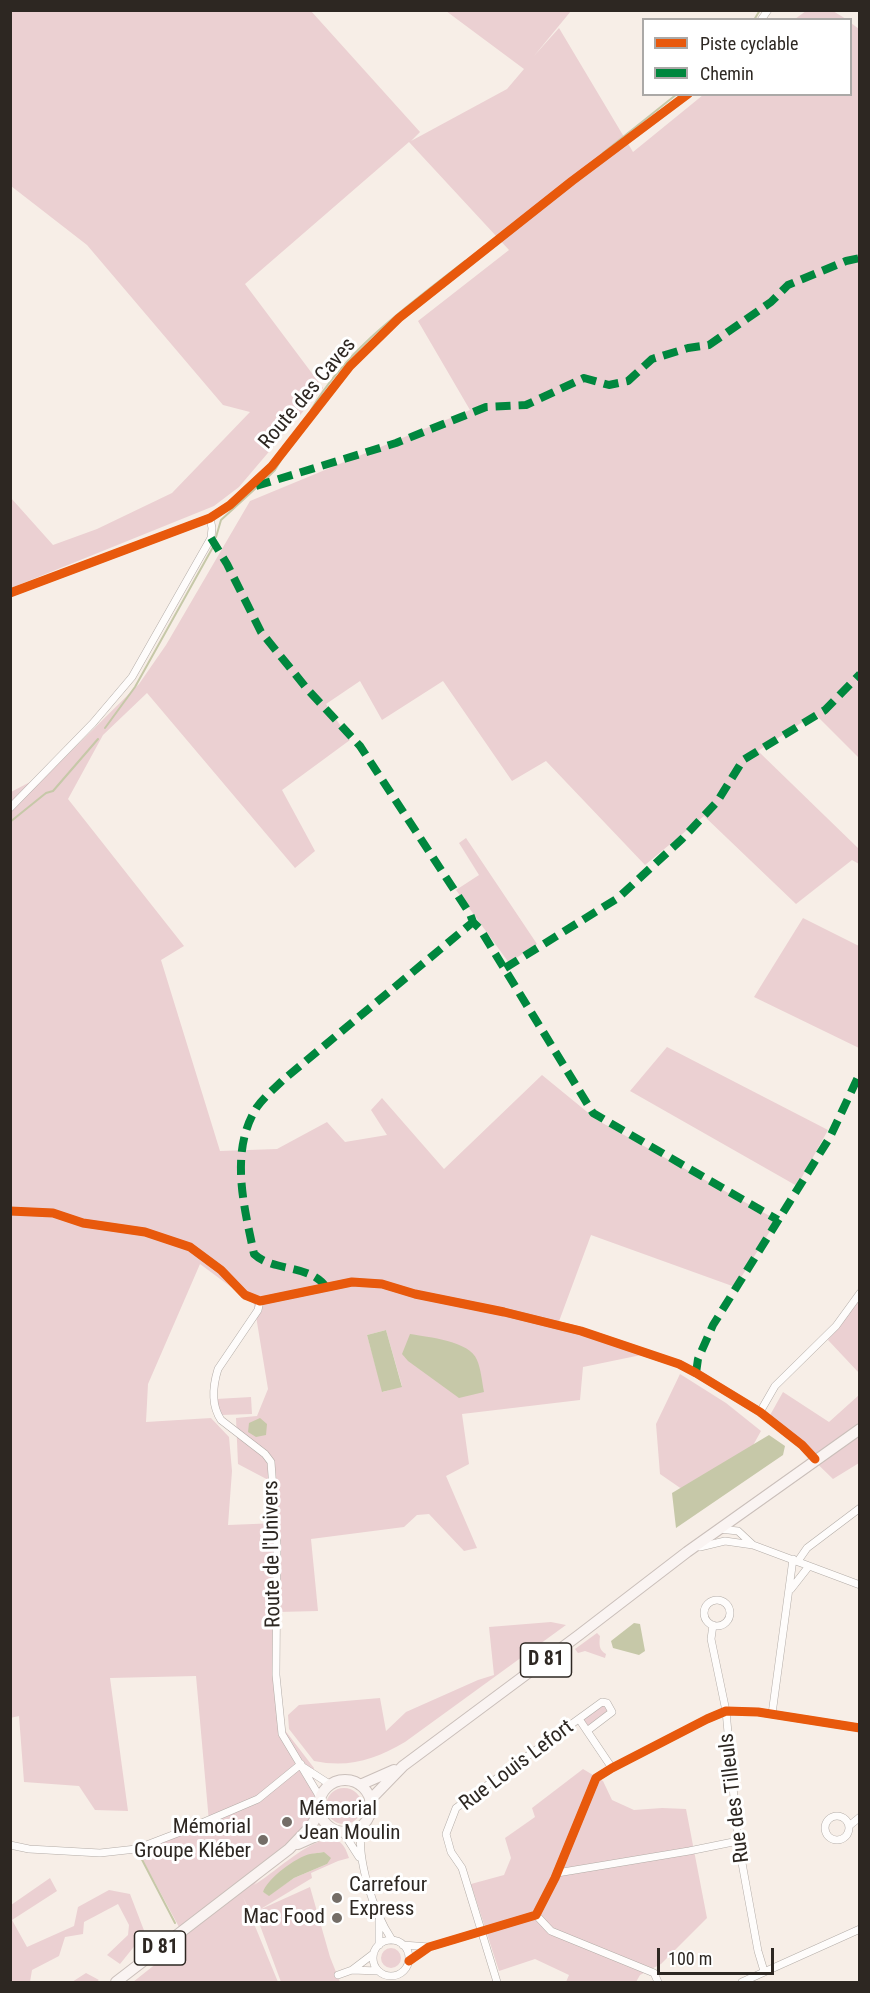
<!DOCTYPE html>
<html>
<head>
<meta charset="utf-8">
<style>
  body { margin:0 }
  #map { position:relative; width:870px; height:1993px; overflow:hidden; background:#f7eee7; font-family:"Roboto Condensed",sans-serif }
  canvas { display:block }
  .frame { position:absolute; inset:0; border:12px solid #2d2722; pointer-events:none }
  .legend { position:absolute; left:642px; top:18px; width:210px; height:78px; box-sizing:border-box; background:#fff; border:2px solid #aba9a7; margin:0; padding:8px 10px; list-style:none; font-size:18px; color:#2d2722 }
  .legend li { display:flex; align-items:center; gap:12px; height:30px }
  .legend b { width:30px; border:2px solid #aba9a7 }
  .scale { position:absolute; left:657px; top:1948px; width:117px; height:27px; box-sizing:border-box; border:3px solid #2d2722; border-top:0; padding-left:8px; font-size:18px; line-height:21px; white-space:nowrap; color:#2d2722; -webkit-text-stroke:4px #fff; paint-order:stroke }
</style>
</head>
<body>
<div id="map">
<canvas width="870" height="1993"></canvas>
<div class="frame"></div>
<ul class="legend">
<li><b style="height:8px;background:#e8590c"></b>Piste cyclable</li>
<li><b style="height:8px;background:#00873e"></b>Chemin</li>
</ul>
<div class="scale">100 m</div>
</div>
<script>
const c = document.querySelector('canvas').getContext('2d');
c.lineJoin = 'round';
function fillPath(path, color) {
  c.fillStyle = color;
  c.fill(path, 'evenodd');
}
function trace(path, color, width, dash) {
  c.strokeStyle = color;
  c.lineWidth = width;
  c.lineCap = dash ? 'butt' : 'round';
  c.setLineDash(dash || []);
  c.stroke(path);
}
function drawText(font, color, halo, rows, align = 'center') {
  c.font = font + ' "Roboto Condensed",sans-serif';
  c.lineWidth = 6;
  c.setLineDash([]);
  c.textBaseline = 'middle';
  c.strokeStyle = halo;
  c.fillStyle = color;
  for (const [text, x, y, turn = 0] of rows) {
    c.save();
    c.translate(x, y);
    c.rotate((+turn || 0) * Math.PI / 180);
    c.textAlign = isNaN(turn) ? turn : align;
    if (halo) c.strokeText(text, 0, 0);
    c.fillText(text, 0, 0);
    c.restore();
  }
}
const green = new Path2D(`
  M10,11H311L420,132L411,141L507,89L524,69L446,11H571L534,56L559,28L633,152L703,95L850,94L851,23L859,29V758L815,714L758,751L859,849V864L852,860L796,904L704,816L645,865L546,761L512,781L443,681L382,720L360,681L326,704L350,740L282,790L315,851L295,868L147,693L103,735L68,799L184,946L161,960L220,1151L277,1149L327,1122L345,1142L387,1135L371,1110L382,1098L444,1169L542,1075L597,1120L777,1220L735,1287L591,1235L558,1324L646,1354L583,1367L580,1400L462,1414L469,1464L446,1476L477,1548L464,1551L429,1514L417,1515L404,1527L311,1539L318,1611L278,1612V1674L284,1729L314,1768L315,1821L254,1885C271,1876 316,1832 336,1840C344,1843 346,1850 349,1858L338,1861L311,1873L312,1878L259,1910L310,1887L330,1957L340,1982H281L255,1912L251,1914L243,1897L278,1982H133L186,1940L139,1853L209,1822L196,1676L110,1678L128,1811L95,1810L79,1786L24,1782L19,1716L10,1718L11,792L51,771L139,684L166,645L250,501L470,410L418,321L509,250L409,142L245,284L323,388L239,487L214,506L11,588V498L53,545L97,529L172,493L250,412L223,405L87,245L11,186ZM200,1264L254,1304L268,1389L257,1416L236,1418L238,1464L274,1483L278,1523L228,1525L232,1471L229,1437L211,1418L146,1422L148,1384ZM386,1330L402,1386L383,1392L367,1335ZM324,1852L327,1864L294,1878L269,1895L263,1892C283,1872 295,1855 324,1852Z
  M806,11H833L846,19H795Z
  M466,838L537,944L509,963L456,890L479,875L459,843Z
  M803,918L859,946V1048L754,997Z
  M667,1047L828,1130L797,1186L630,1091Z
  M859,1300V1373L828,1340Z
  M680,1374L726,1403L761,1431L746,1458L689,1494L660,1474L656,1424Z
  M783,1392L829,1422L859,1395V1463L833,1479L769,1417Z
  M251,1397L252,1414L221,1415L216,1399Z
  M551,1622L566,1625L405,1742C375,1760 348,1768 314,1761L289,1729L288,1715L299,1705L380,1698L386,1731L406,1712L478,1680L494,1675L489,1627Z
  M597,1633L600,1636C599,1645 599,1650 606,1654L605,1658L585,1651L578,1653L575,1649Z
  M603,1705L608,1711L588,1726L583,1719Z
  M583,1769L603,1781L612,1800L634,1810L662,1808L686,1809L707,1918L661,1964L640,1975L636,1982H566L569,1975L535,1959L499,1971L471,1884L504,1875L511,1858L505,1838L535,1817L532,1808Z
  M326 1806a18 18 0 1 1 36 0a18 18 0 1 1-36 0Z
  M50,1878L57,1891L12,1920L27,1947L74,1926L78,1907L109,1890L130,1894L145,1933L120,1964L107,1955L128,1935L129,1925L118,1904L84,1922L83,1934L65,1937L59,1956L32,1970L30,1982H11V1905Z
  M381 1958a10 10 0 1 1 20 0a10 10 0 1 1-20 0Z
  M86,1973L99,1980L96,1982H72Z`);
const water = new Path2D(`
  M386,1330L402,1387L382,1392L367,1335Z
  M410,1334C428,1337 470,1341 477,1360C481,1369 482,1382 484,1392L459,1398L408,1361L402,1354Z
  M260,1418L267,1424L266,1435L256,1437L248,1432L249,1423Z
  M769,1435L785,1446L783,1455L676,1528L672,1493Z
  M634,1623L640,1624L645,1651L639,1655L613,1648L611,1641Z
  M324,1852L331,1858L327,1864L294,1878L269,1896L263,1892C267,1879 296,1857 310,1854C314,1853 320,1853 324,1852Z`);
const stream = new Path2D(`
  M754,20L760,10
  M603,153L677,94
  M311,410C348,347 409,305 465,261
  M264,481L275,470L281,460
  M216,537L221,520L256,488
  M105,728L135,687L213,547
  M10,822L46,793L53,791L98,739
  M138,1852L175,1923`);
const minor = new Path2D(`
  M761,20L768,10
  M10,593L210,518L230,505L272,466L350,366L399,318L572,181L688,94
  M10,808L93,723L132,677L211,538L212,528L210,518
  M10,1211L53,1213L83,1223L145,1232L190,1247L221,1270L245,1295L260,1301L352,1282L382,1284L415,1294L504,1312L581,1331L679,1364L696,1373L760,1412L802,1445L815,1459
  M260,1301L258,1310L218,1369C213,1385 211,1405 221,1420L265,1454L271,1462L277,1545L276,1675L282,1734L321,1799
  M760,1412L775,1386L836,1326L860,1293
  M719,1529L738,1531L753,1545
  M700,1547L725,1541L753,1545L860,1585
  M798,1561L807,1548L860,1508
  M791,1589L809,1566
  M704 1613a13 13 0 1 1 26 0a13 13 0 1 1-26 0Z
  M713,1625L711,1639L726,1711L738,1841L758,1951L764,1971
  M772,1714L793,1559
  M579,1719L612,1768
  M303,1767L331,1785
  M825 1828a12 12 0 1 1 24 0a12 12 0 1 1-24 0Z
  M849,1826L860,1817
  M361,1827C357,1861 373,1911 392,1940
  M343,1832L359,1857
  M10,1845L29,1849L100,1853L136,1849L183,1831L258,1799L301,1764
  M557,1873L689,1851L738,1841
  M536,1915L551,1931L654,1973L658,1982
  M373 1958a18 18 0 1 1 36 0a18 18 0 1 1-36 0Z
  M379,1945V1920
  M403,1945L429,1947
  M409,1961L429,1947L536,1915L555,1878L596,1778L612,1768L707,1719L726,1711L758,1712L860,1728
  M352,1970L378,1971
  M338,1975L352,1970L373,1954
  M497,1982L462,1868L451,1852L446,1834L456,1808L602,1702L607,1703L612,1712L587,1731
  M742,1982L860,1929`);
const primary = new Path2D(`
  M319 1806a26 26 0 1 1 52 0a26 26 0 1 1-52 0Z
  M360,1785L394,1770
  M370,1800L403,1766L579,1635L687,1552L860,1429
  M298,1844L332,1829
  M116,1982L289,1849L311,1826L320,1811`);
const quiet = new Path2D(`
  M256,486L396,443L486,407L526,405L584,378L609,385L628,381L652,359L688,348L709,345L771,302L788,285L846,261L860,258
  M211,538L227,564L261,632L308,690L360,746L470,914L473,922L480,929L593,1113L778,1220
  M505,968L618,898L682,839L717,802L743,760L825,710L860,674
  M326,1287C310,1264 273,1272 254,1254C244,1206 229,1151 257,1107C264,1097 275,1088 283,1080L473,922
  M696,1373L698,1359L713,1325L830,1137L860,1073`);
const cycleway = new Path2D(`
  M10,593L210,518L230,505L272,466L350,366L399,318L572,181L688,94
  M10,1211L53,1213L83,1223L145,1232L190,1247L221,1270L245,1295L260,1301L352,1282L382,1284L415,1294L504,1312L581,1331L679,1364L696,1373L760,1412L802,1445L815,1459
  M409,1961L429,1947L536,1915L555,1878L596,1778L612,1768L707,1719L726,1711L758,1712L860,1728`);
const markers = [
  [287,1822,6,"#746d67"],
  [263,1840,6,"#746d67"],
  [337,1898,6,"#746d67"],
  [337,1918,6,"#746d67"]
];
const shields = [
  [546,1660,51],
  [160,1948,51]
];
const shieldNames = [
  ["D 81",546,1660],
  ["D 81",160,1948]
];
const streetNames = [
  ["Route des Caves",308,394,-50],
  ["Route de l'Univers",273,1554,-91],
  ["Rue Louis Lefort",517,1766,-37],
  ["Rue des Tilleuls",735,1798,-97]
];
const poiNames = [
  ["Mémorial",299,1810],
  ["Jean Moulin",299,1834],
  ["Mémorial",251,1828,"right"],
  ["Groupe Kléber",251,1852,"right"],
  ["Carrefour",349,1886],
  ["Express",349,1910],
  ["Mac Food",325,1918,"right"]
];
fillPath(green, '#ebd0d2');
fillPath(water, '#c6c8a8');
trace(stream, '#c6c8a8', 2);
trace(minor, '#b3aca7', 8);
trace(primary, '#cabfba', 12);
trace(minor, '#fefcfb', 7);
trace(primary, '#faf4f2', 10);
trace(quiet, '#00873e', 8, [15, 8]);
trace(cycleway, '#e8590c', 9);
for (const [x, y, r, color] of markers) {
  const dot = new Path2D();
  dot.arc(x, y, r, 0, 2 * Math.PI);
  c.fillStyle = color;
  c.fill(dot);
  trace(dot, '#fff', 2);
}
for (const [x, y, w] of shields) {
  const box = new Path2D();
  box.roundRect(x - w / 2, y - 17, w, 34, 4.5);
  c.fillStyle = '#fff';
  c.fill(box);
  trace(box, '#2d2722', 1.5);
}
drawText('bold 20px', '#2d2722', null, shieldNames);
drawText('21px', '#2d2722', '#fff', streetNames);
drawText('21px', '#2d2722', '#fff', poiNames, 'left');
</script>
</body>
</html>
